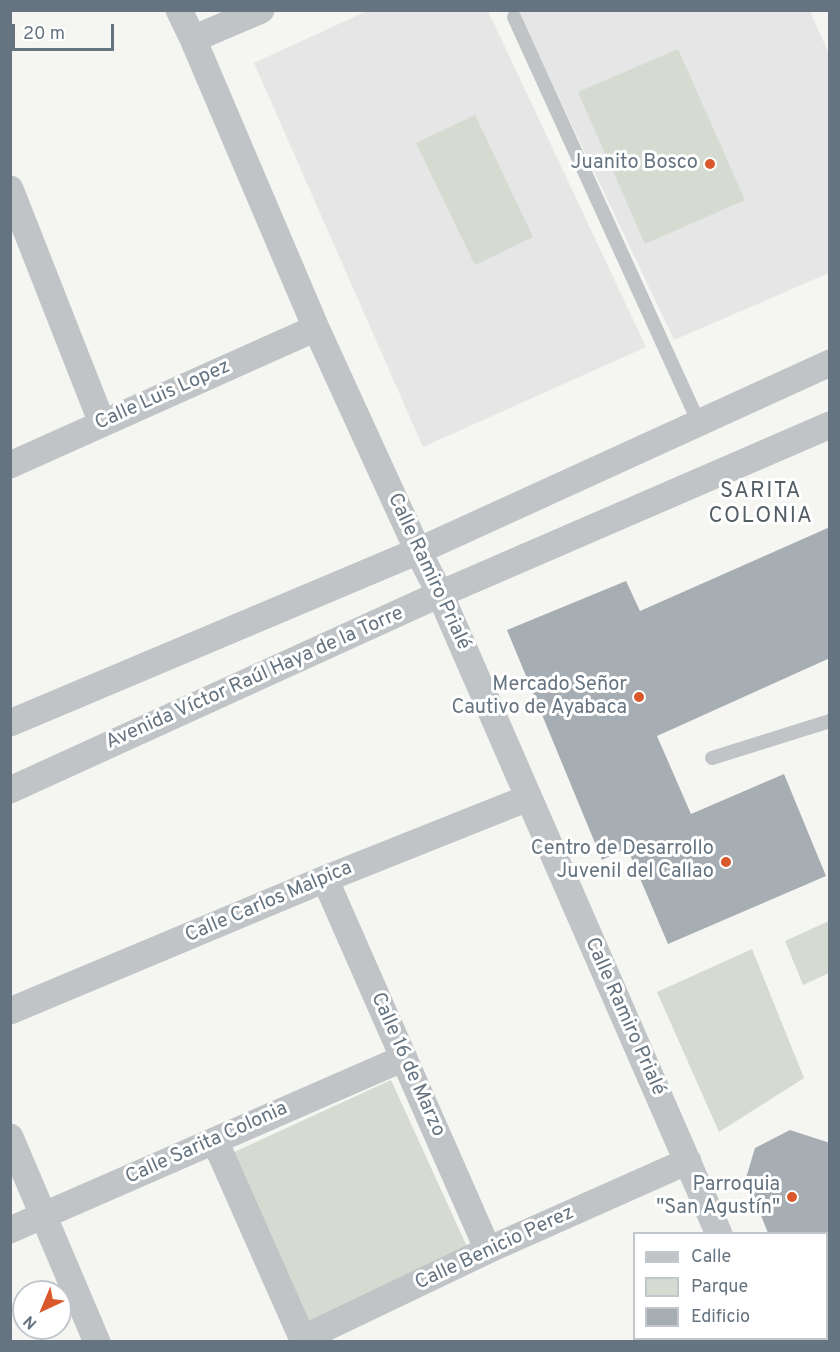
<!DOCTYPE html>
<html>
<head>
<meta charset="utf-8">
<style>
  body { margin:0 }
  #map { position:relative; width:840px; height:1352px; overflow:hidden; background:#f5f5f1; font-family:Overpass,sans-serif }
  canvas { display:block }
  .frame { position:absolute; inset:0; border:12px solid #657480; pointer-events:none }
  .legend { position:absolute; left:633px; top:1232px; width:195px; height:108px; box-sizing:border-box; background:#fff; border:2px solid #c1c7cc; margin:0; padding:8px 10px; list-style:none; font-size:18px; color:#657480 }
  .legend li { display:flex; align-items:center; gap:12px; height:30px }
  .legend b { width:30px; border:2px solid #c1c7cc }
  .north { position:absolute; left:12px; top:1280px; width:60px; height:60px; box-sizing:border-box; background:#fff; border:2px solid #c1c7cc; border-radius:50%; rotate:224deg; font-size:16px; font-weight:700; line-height:24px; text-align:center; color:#657480 }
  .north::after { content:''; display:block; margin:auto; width:21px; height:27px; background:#d9592d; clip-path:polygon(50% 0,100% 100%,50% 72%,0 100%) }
  .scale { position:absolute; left:12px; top:24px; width:102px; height:27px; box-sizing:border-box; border:3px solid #657480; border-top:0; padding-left:8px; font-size:18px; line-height:21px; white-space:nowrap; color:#657480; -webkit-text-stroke:4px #fff; paint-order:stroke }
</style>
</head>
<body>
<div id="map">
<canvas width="840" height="1352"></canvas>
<div class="frame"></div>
<ul class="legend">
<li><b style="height:8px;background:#c0c4c7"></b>Calle</li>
<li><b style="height:16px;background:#d6dbd2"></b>Parque</li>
<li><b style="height:16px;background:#a7aeb3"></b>Edificio</li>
</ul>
<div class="north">N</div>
<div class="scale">20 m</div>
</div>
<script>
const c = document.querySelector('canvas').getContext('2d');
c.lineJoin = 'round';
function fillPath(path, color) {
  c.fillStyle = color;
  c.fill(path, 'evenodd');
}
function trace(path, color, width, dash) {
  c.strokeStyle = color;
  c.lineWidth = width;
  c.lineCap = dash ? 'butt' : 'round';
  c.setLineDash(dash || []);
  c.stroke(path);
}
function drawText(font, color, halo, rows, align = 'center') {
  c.font = font + ' Overpass,sans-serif';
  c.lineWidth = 6;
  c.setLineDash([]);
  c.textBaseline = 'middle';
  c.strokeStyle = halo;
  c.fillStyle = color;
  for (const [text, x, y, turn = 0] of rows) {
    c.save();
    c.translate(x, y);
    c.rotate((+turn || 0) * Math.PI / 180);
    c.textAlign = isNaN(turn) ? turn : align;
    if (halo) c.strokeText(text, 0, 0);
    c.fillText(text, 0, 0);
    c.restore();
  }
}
const built = new Path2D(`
  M367,11H488L646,347L423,447L254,63Z
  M518,11H810L829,54V273L674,340Z`);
const green = new Path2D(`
  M678,49L745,200L645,244L578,92Z
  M475,115L533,237L475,265L416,143Z
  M829,921V973L803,985L785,941Z
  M752,949L804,1078L719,1132L657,992Z
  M391,1080L469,1251L305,1327L230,1154Z`);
const building = new Path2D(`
  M830,527V658L657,736L691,814L784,774L826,876L668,944L627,848L602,860L507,630L626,581L640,611Z
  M790,1130L830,1143V1233H768L746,1178L755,1148Z`);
const service = new Path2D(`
  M514,17L699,423
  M712,758L830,721`);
const minor = new Path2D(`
  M179,10L193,39L316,328L418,551L440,594L719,1234
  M193,39L261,10
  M10,189L102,423
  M10,465L316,328
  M10,723L418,551L830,363
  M10,790L440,594L830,425
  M325,879L488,1250
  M10,1011L325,879L528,798
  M10,1137L97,1342
  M215,1141L304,1342
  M10,1230L404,1058
  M766,1338L767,1342
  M302,1339L488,1250L688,1161
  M816,1342L823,1338`);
const markers = [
  [710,164,6,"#d9592d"],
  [639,697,6,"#d9592d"],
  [726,862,6,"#d9592d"],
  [792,1197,6,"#d9592d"]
];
const poiNames = [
  ["Juanito Bosco",698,164],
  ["Mercado Señor",627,686],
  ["Cautivo de Ayabaca",627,709],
  ["Centro de Desarrollo",714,850],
  ["Juvenil del Callao",714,873],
  ["Parroquia",780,1186],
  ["\"San Agustín\"",780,1209]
];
const streetNames = [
  ["Calle Luis Lopez",163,396,-24],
  ["Calle Ramiro Prialé",428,572,65],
  ["Avenida Víctor Raúl Haya de la Torre",255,679,-24],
  ["Calle Carlos Malpica",269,903,-23],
  ["Calle Ramiro Prialé",624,1017,66],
  ["Calle 16 de Marzo",407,1065,66],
  ["Calle Sarita Colonia",207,1144,-24],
  ["Calle Benicio Perez",495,1249,-25]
];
const quarterNames = [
  ["SARITA",761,493],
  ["COLONIA",761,518]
];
fillPath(built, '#e5e6e5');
fillPath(green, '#d6dbd2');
fillPath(building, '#a7aeb3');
trace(service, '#c0c4c7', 14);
trace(minor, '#c0c4c7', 27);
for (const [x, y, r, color] of markers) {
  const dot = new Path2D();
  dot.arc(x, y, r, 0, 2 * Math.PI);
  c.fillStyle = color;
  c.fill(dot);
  trace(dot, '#fff', 2);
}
drawText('20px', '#657480', '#fff', poiNames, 'right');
drawText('20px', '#657480', '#fff', streetNames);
c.letterSpacing = '1.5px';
drawText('22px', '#535d66', '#fff', quarterNames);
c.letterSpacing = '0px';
</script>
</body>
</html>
